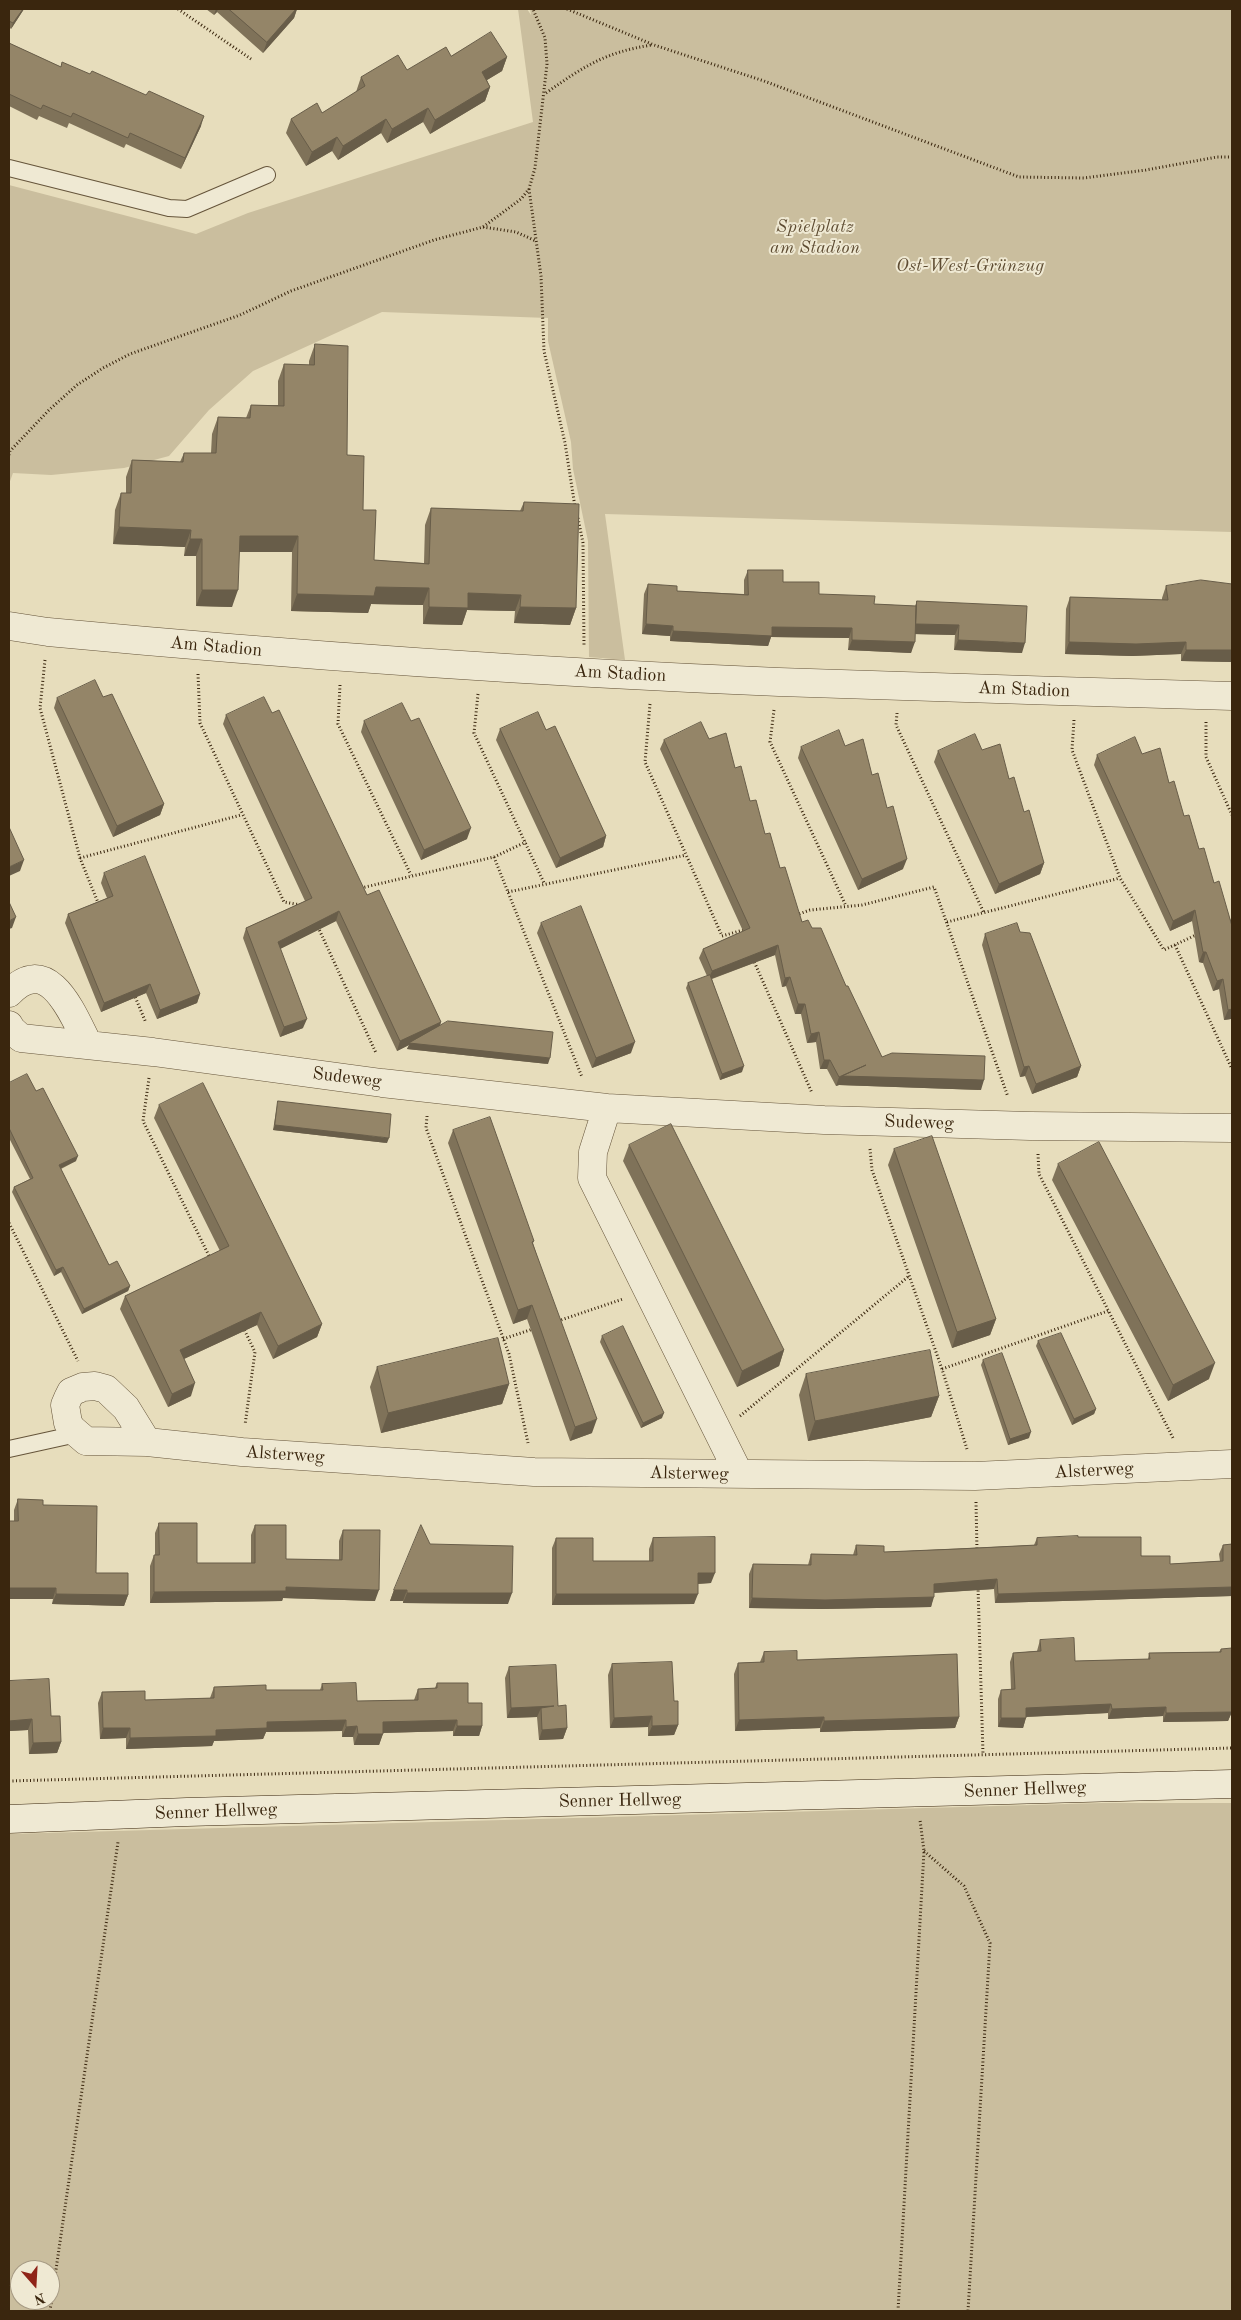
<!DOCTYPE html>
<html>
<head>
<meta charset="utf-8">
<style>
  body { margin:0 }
  #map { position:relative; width:1241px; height:2320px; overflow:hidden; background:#e7ddbc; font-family:"Old Standard TT",serif }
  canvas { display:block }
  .frame { position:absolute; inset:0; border:10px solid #3a260e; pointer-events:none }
  .north { position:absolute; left:10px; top:2260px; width:50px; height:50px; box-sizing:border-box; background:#efe9d3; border:1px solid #a79b84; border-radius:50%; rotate:161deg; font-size:14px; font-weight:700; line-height:20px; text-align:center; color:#3a260e }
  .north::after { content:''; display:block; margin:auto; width:18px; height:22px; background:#8f2418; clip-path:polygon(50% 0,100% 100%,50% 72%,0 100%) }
</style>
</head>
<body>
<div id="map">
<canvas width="1241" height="2320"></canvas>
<div class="frame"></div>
<div class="north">N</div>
</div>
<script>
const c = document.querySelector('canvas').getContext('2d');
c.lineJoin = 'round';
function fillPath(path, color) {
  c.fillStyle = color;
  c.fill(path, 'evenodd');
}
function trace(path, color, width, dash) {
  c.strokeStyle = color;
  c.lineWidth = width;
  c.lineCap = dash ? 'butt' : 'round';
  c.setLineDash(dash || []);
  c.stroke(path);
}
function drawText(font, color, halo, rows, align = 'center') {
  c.font = font + ' "Old Standard TT",serif';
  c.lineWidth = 4;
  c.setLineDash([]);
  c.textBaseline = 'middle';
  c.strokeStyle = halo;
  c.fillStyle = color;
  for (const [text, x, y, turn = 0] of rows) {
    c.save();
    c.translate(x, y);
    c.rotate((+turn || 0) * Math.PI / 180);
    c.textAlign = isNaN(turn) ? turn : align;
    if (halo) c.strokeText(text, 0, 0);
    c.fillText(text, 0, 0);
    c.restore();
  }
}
const green = new Path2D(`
  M518,9H527L531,15L530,9H1232V532L605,514L625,660L589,657L588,541L573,469L571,442L548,341V318L382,312L253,371L209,410L169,456L124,468L51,475L13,473L9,484V185L196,234L248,213L533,122Z
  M1102,1803H1232V2311H9V1834ZM20,2270H50V2300H20Z`);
const path = new Path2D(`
  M178,9L251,59
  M567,9L654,45L764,81L1019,177L1084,178L1146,170L1217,157H1232
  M546,93C583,67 605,52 652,45
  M529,189L541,276L544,351L565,443L575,507
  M483,227L516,232L536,241
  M9,455L10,451L49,410L77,385L103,368L130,354L240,315L291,291L434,240L483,227L521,199L529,189L535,168L547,64L545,38L533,9
  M578,518L583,543L584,646
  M45,660L40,708L80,858L99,905
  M198,674L200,723L284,902L301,905
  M340,685L338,724L411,875
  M478,694L474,733L544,883
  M650,704L645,762L722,936L747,929
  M774,710L770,742L846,906
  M897,713L896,725L984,913
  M1074,720L1072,750L1120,878L1164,950L1198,934
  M1206,722V757L1232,815
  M494,857L582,1077
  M80,858L241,815
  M361,888L494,857L526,842
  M508,892L686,855
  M796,915L810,910L862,905L934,887L1008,1097
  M1226,921L1232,918
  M947,922L1120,878
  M318,927L376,1053
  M1175,945L1232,1069
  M753,959L812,1093
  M134,994L146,1023
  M149,1078L143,1121L210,1258
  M427,1116L426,1128L509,1354L528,1443
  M870,1149L872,1170L942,1369L967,1449
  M1038,1154L1039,1174L1174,1440
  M9,1223L78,1361
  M558,1321L623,1299
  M243,1327L255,1352L245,1425
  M503,1339L533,1329
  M942,1369L1108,1311
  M740,1416L909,1276
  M976,1502L977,1551
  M978,1587L983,1754
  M9,1781L1232,1748
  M924,1851L964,1886L990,1943L968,2311
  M50,2311L118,1842
  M898,2311L924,1851L920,1820`);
const lane = new Path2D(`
  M9,168L169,208L187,209L267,175
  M9,1449L77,1434`);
const street = new Path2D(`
  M9,626L48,632C291,655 535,672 779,682C930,688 1081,691 1232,696
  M9,993C49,951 73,1015 88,1044
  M9,1025L11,1029L21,1038L153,1052L382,1083L607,1108L824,1120L1030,1126L1232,1128
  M607,1108L593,1152L592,1178L739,1474
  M147,1442L126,1408L106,1389L95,1386L83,1387L71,1392L68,1398L65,1405L68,1423L72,1429L86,1441L147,1442L242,1452L534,1472L975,1476L1232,1464`);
const secondary = new Path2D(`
  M9,1819L187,1812L1232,1784`);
const wall = new Path2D(`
  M9,9H24L11,29L9,27Z
  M206,9H297L294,18L263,53L217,12L214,15Z
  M9,43L61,67L201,126L181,169L126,144L124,148L69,123L67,128L39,116L37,120L9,106Z
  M451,56L507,57L502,71L487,80L490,87L485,101L430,134L423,122L387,143L381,133L338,160L332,151L306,166L286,133L291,119L322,113L356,92L361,77L407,70Z
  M315,344L363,510L374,560L424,563L425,525L431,508L520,511L524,502L576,608L570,625L514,623L515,611L467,610L462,625L423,624V605L371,604L368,613L291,611L292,552H239L232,607L196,606V556H184L185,547L113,544L115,510L121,493H126V477L132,460L180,462L184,453H211L212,434L218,417L246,418L251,405H278V381L284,364L309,365V361Z
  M748,570L819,594L874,604L915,606L917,601L1022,653L954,650L955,635L915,634L911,653L848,650L849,638L771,637L768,646L670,641V636L642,634L644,594L648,584L677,591L744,594V580Z
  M1232,584V662L1181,661V654L1132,656L1065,654L1066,609L1070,597L1162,600V598L1166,586Z
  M103,697L164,804L160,815L113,837L54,708L57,698Z
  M272,713L367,895L441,1022L440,1025L548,1064L407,1049L409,1045L397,1051L336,921L280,949L303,1028L280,1037L243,938L246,928L305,901L223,724L226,715Z
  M364,721H411L467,839L421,860L361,732Z
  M500,729L546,730L606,836L603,847L556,868L496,740Z
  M709,739L735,768L780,868L802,922L812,928L846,986L882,1057L981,1090L839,1085L836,1086L827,1069H820L816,1042L807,1043L801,1014H795L786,986L782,987L775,955L712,979L742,1072L720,1080L686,988L688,983L707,976L699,958L703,949L743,931L660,749L664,740Z
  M845,746L872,775L903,869L858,890L798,758L801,747Z
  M982,750L1009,779L1044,863L1040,874L995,894L934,762L938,751Z
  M1142,754L1169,783L1214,883L1232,926V1027L1231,1019L1224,1020L1219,989L1213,991L1203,963L1199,962L1192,921L1170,931L1094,765L1097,755Z
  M104,873L200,994L197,1003L157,1019L146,993L101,1012L65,923L68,914L107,898L101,883Z
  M541,923L631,1053L592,1068L537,933Z
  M1020,932L1081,1066L1077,1077L1032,1094L1025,1076L1020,1077L982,945L985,934Z
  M9,1083L36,1091L76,1161L61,1169L109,1265L130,1286L128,1291L82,1314L61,1272L54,1276L12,1192L14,1187L30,1179L9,1138Z
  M278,1101L387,1143L273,1130L277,1106Z
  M159,1105L322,1324L317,1337L273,1359L257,1325L184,1359L191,1396L168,1407L120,1309L125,1296L220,1251L154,1118Z
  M453,1130L534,1241L533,1243L592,1433L570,1441L527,1319L513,1324L448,1143Z
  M629,1145L784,1350L779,1366L737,1387L623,1161Z
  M894,1149L996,1319L990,1335L952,1348L888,1165Z
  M1058,1164L1209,1379L1168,1401L1052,1180Z
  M602,1336L662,1418L641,1428L600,1342Z
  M1038,1341L1096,1409L1094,1414L1072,1425L1036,1346Z
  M983,1360L1029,1438L1008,1445L981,1365Z
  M377,1367L509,1384L502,1404L381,1433L370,1387Z
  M806,1374L939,1396L931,1417L808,1441L799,1395Z
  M18,1499L43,1505L96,1573L128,1595L124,1606L52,1604L53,1599H9V1521H14V1510Z
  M159,1523L197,1563H251V1535L255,1525L286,1559L339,1560V1541L343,1530L375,1601L283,1598L282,1601L150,1603V1566L154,1555H155V1533Z
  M1078,1537L1170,1564L1220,1561L1219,1554L1223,1545L1232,1544V1596L995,1603L994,1589L934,1593L931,1607L822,1609L749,1608V1574L753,1564L808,1565L811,1554L853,1555L856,1545L884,1552L1034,1545L1037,1538Z
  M556,1538L593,1561H649V1549L653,1538L711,1583L698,1584L694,1604L552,1605V1548Z
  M430,1544L508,1604L403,1603V1601H390L394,1590Z
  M1040,1640L1075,1661L1148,1659L1149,1653L1219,1652L1221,1649L1232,1711L1228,1721L1163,1722V1716L1108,1719V1713L1026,1717L1023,1728L998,1727V1699L1001,1690L1011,1689L1010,1662L1013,1653L1037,1651Z
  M764,1652L797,1660L959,1717L955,1728L820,1732V1728L735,1731L734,1674L738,1663L760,1662Z
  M612,1664L674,1701L678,1725L674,1735L648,1736V1727L610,1728L608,1675Z
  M509,1667L558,1706L567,1728L563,1739L539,1740L537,1717L507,1718L505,1678Z
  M9,1681L51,1716L61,1742L57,1753L29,1754L28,1730L9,1731Z
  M437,1683L468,1703L482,1726L479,1736H453V1731L383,1733L379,1745H354L353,1737H342V1731L266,1732L263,1739L214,1741L212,1746L126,1749V1738L100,1739L98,1703L102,1692L145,1700L210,1698L214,1687L266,1690H320L322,1684L357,1701L414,1700L418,1689L435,1688Z`);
const shadedWall = new Path2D(`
  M23,9H24L11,29L13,23Z
  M216,9H218L217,12L214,15Z
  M296,9H297L294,18L263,53L267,42Z
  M507,57L502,71L477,86L482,72Z
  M490,87L485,101L430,134L435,120Z
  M428,108L423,122L387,143L392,129Z
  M204,116L201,126L181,169L185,158Z
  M386,119L381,133L338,160L343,146Z
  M337,137L332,151L306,166L312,152Z
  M119,527L191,530L185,547L113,544Z
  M240,536H298L292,552H234Z
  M190,539H202L196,556H184Z
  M376,587L429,588L423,605L371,604L368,613L291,611L297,594Z
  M202,590H238L232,607L196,606Z
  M468,593L521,595L515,611L467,610L462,625L423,624L429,607Z
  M520,607L576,608L570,625L514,623Z
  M646,624L673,626L670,636L642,634Z
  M916,624L959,625L955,635L912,634Z
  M772,627L852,628L849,638L771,637L768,646L670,641L673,631Z
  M852,640L915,642L911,653L848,650Z
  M958,640L1025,643L1022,653L954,650Z
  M1069,642H1186L1181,654L1132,656L1065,654Z
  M1186,650H1232V662L1181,661Z
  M164,804L160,815L113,837L117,826Z
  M471,828L467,839L421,860L424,850Z
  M606,836L603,847L556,868L560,858Z
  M907,859L903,869L858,890L862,879Z
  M24,860L20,871L9,876V867Z
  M1044,863L1040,874L995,894L999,884Z
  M1195,910L1192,921L1170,931L1173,921Z
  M339,911L336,921L274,952L278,942Z
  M16,917L12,928L9,929V921Z
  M778,945L775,955L708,980L712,971Z
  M1203,952H1206L1203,963L1199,962Z
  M790,977L786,986L782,987L785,978Z
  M1223,979L1219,989L1213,991L1217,981Z
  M150,984L146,993L101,1012L104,1003Z
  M200,994L197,1003L157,1019L160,1010Z
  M798,1004H805L801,1014H795Z
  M1232,1009V1015L1231,1019L1224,1020L1228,1010Z
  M307,1019L303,1028L280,1037L284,1027Z
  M441,1022L438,1031L550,1058L548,1064L407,1049L409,1045L397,1051L400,1041Z
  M819,1032L816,1042L807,1043L811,1034Z
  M635,1042L631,1053L592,1068L596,1058Z
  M824,1060H830L827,1069H820Z
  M866,1065L984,1080L981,1090L839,1085L836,1086L839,1077Z
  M744,1066L742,1072L720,1080L722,1074Z
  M1029,1066L1025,1076L1020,1077L1024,1067Z
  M1081,1066L1077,1077L1032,1094L1036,1084Z
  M275,1125L389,1138L387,1143L273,1130Z
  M78,1156L76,1161L57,1170L59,1165Z
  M63,1267L61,1272L54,1276L56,1270Z
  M130,1286L128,1291L82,1314L84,1309Z
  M532,1305L527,1319L513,1324L518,1310Z
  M261,1312L257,1325L175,1363L180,1350Z
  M996,1319L990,1335L952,1348L957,1332Z
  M322,1324L317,1337L273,1359L278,1346Z
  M784,1350L779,1366L737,1387L742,1371Z
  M1215,1363L1209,1379L1168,1401L1173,1385Z
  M195,1383L191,1396L168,1407L172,1394Z
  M509,1384L502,1404L381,1433L388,1413Z
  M939,1396L931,1417L808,1441L815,1421Z
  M1096,1409L1094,1414L1072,1425L1074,1419Z
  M664,1413L662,1418L641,1428L643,1423Z
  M597,1419L592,1433L570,1441L575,1427Z
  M1031,1432L1029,1438L1008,1445L1010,1439Z
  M698,1573H715L711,1583L694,1584Z
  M997,1579L994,1589L930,1593L934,1584Z
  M286,1587L379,1590L375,1601L283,1598L282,1601L150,1603L154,1592Z
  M1232,1587V1596L995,1603L998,1594Z
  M9,1588H56L53,1599H9Z
  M394,1590H407L403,1601H390Z
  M407,1593H512L508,1604L403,1603Z
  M56,1594L128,1595L124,1606L52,1604Z
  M556,1594H698L694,1604L552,1605Z
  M934,1597L931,1607L822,1609L749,1608L752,1598Z
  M1111,1704L1108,1713L1023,1717L1026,1708Z
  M554,1706L541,1708L537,1717L507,1718L511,1708Z
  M1166,1707L1163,1716L1108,1719L1112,1709Z
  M1232,1712L1228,1721L1163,1722L1166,1713Z
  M652,1716L648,1727L610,1728L614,1718Z
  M824,1717L820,1728L735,1731L739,1720Z
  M959,1717L955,1728L820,1732L824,1721Z
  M1001,1718H1026L1023,1728L998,1727Z
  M32,1719L28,1730L9,1731V1721Z
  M346,1720L342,1731L266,1732L263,1739L214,1741L212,1746L126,1749L130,1738L216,1730L267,1722Z
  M457,1720L453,1731L379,1733L383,1722Z
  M678,1725L674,1735L648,1736L652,1726Z
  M357,1726L353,1737H342L346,1727Z
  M457,1726H482L479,1736H453Z
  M103,1728H130L126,1738L100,1739Z
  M567,1728L563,1739L539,1740L542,1730Z
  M358,1734H383L379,1745H354Z
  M61,1742L57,1753L29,1754L33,1743Z`);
const building = new Path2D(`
  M9,9H23L13,23L9,21Z
  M229,9H296L267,42Z
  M491,32L507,57L482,72L490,87L435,120L428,108L392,129L386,119L343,146L337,137L312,152L291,119L317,103L322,113L365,86L361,77L398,55L407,70L446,47L451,56Z
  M9,43L61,67L62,62L90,74L92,71L146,95L149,91L204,116L185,158L130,133L128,138L73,113L71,117L43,105L41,109L9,94Z
  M315,344L348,346L347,455L364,456L363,510H376L374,560L429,564L431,508L523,511L524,502L579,504L576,608L520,607L521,595L468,593V608L429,607V588L376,587L374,596L297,594L298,536H240L238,590H202V539H190L191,530L119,527L121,493H131L132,460L183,462L184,453H216L218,417L250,418L251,405L284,406V364L314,365Z
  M748,570H783V582H819V594L875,596L874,604L916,606L915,642L852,640V628L772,627V636L673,631V626L646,624L648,584L677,586V591L748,595Z
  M1201,580L1232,584V650H1186V642L1136,644L1069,642L1070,597L1168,600L1166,586Z
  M917,601L1027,606L1025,643L958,640L959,625L916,624Z
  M95,680L103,697L112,694L164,804L117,826L57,698Z
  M264,697L272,713L279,710L367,895L379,890L441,1022L400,1041L339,911L278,942L307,1019L284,1027L246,928L312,898L226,715Z
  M402,703L411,721L419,718L471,828L424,850L364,721Z
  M538,712L546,730L555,726L606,836L560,858L500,729Z
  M701,722L709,739L726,733L735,768L741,766L750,801L756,800L765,834L770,833L780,868L785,867L802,922L808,920L812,928H821L846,986H848L882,1057L892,1053L985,1056L984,1080L842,1076L866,1065L839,1077L830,1060H824L819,1032L811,1034L805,1004H798L790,977L785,978L778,945L712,971L703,949L750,928L664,740Z
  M839,730L845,746L863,739L872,775L878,773L887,808L893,806L907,859L862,879L801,747Z
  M975,734L982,750L1000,744L1009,779L1014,777L1024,812L1029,810L1044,863L999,884L938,751Z
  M1135,737L1142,754L1160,748L1169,783L1174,781L1184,816L1189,815L1199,849L1204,848L1214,883L1219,881L1232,926V1009L1228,1010L1223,979L1217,981L1206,952H1203L1195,910L1173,921L1097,755Z
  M9,827L24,860L9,867Z
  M145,856L200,994L160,1010L150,984L104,1003L68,914L113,896L104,873Z
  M9,902L16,917L9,921Z
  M581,906L635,1042L596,1058L541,923Z
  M1017,923L1020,932L1030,933L1081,1066L1036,1084L1029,1066L1024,1067L985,934Z
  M710,975L744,1066L722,1074L688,983Z
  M448,1021L553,1032L550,1058L409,1043Z
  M27,1074L36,1091L43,1088L78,1156L59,1165L109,1265L117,1261L130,1286L84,1309L63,1267L56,1270L14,1187L33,1178L9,1128V1083Z
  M203,1083L322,1324L278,1346L261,1312L180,1350L195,1383L172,1394L125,1296L229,1246L159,1105Z
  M278,1101L391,1114L389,1138L275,1125Z
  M490,1117L534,1241L532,1242L597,1419L575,1427L532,1305L518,1310L453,1130Z
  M671,1124L784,1350L742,1371L629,1145Z
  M932,1136L996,1319L957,1332L894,1149Z
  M1099,1142L1215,1363L1173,1385L1058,1164Z
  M623,1326L664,1413L643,1423L602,1336Z
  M1061,1333L1096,1409L1074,1419L1038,1341Z
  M498,1338L509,1384L388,1413L377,1367Z
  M930,1350L939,1396L815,1421L806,1374Z
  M1002,1353L1031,1432L1010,1439L983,1360Z
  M18,1499L43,1500V1505L97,1506L96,1573H128V1595L56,1594V1588H9V1521H18Z
  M159,1523H197V1563H255V1525H286V1559L342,1560L343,1530H380L379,1590L286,1587V1591L154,1592V1555H159Z
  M421,1525L430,1544L513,1546L512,1593H407V1590H394Z
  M1078,1536V1537H1141V1556H1170V1564L1223,1561V1545L1232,1544V1587L998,1594L997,1579L934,1584V1597L825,1600L752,1598L753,1564L811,1565V1554L857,1555L856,1545L884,1546V1552L957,1549L1037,1545V1538Z
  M715,1537V1573H698V1594H556V1538H593V1561H653V1538Z
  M1074,1638L1075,1661L1150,1659L1149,1653L1221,1652V1649L1232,1648V1712L1166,1713V1707L1112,1709L1111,1704L1026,1708V1718H1001V1690L1015,1689L1013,1653L1041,1651L1040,1640Z
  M797,1651V1660L957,1654L959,1717L824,1721V1717L739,1720L738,1663L764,1662V1652Z
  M672,1662L674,1701H678V1725L652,1726V1716L614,1718L612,1664Z
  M556,1665L558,1706L566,1705L567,1728L542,1730L541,1708L554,1706L511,1708L509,1667Z
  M49,1679L51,1716H60L61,1742L33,1743L32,1719L9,1721V1681Z
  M356,1683L357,1701L418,1700V1689L437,1688V1683H468V1703H482V1726H457V1720L383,1722V1734H358L357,1726L346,1727V1720L267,1722V1728L216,1730V1736L130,1738V1728H103L102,1692L145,1691V1700L214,1698V1687L266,1685V1690H323L322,1684Z`);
const parkNames = [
  ["Spielplatz",815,227],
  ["am Stadion",815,248],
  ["Ost-West-Grünzug",970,266]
];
const streetNames = [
  ["Am Stadion",216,647,5],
  ["Am Stadion",620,674,3],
  ["Am Stadion",1024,690,2],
  ["Sudeweg",347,1078,7],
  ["Sudeweg",919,1123,2],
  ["Alsterweg",285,1455,4],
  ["Alsterweg",1094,1471,-3],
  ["Alsterweg",689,1474,1],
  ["Senner Hellweg",1025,1790,-2],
  ["Senner Hellweg",620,1801,-1],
  ["Senner Hellweg",216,1812,-2]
];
fillPath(green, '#cabe9e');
trace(lane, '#65543a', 18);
trace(street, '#65543a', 29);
trace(secondary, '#3a260e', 29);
trace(path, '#3a260e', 3, [1, 2.5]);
trace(lane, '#efe9d3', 16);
trace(street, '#efe9d3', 28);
trace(secondary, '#efe9d3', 28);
fillPath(wall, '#7f7259');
fillPath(shadedWall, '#685d49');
fillPath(building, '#948568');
trace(building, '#685d49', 1);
drawText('italic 18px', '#5e4c32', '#efe9d3', parkNames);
drawText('18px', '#3a260e', '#efe9d3', streetNames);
</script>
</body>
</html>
